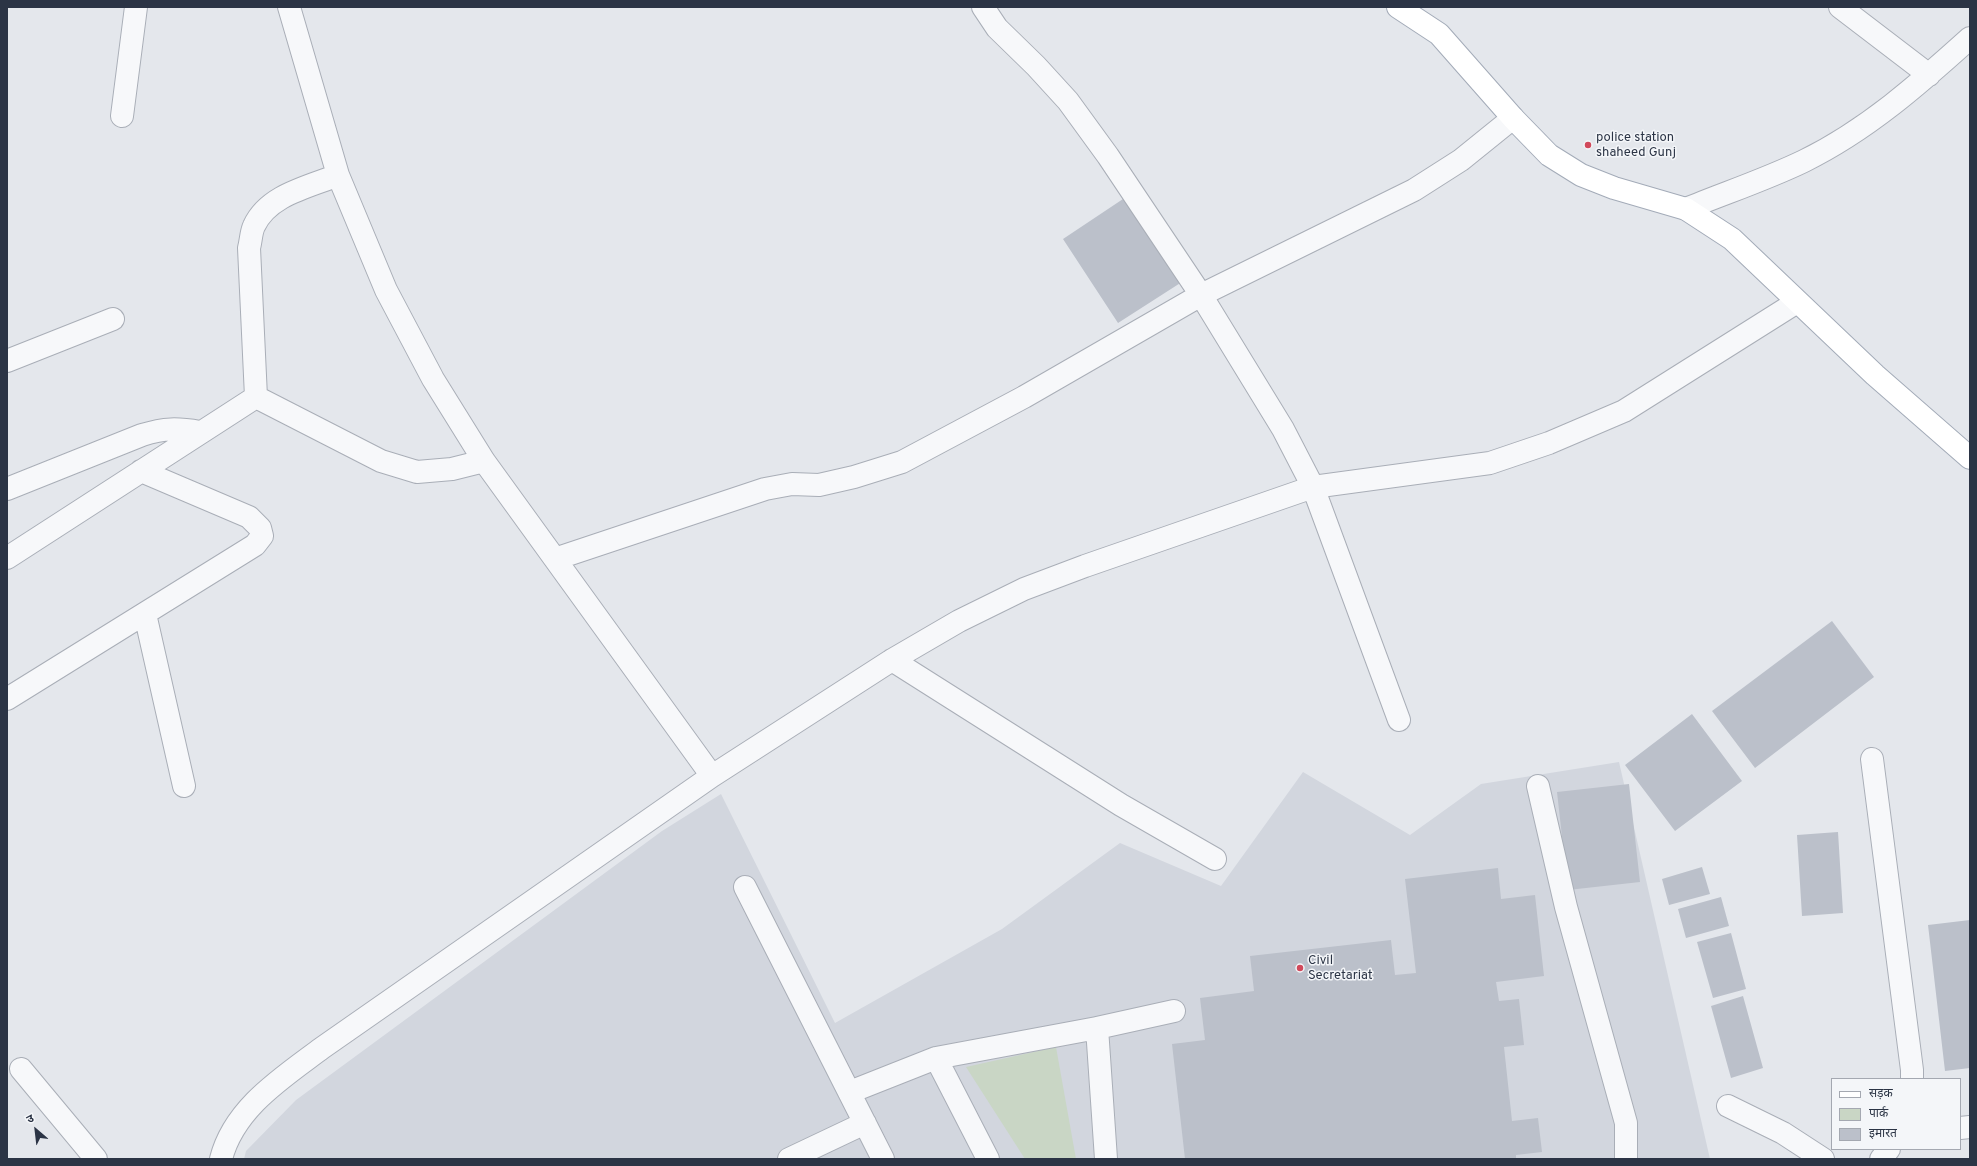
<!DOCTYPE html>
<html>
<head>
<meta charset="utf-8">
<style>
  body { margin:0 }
  #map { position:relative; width:1977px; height:1166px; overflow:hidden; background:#e4e7ec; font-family:Overpass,"Noto Sans Devanagari",sans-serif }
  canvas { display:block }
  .frame { position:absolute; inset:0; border:8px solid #2b3445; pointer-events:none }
  .legend { position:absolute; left:1831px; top:1078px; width:130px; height:72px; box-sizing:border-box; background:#f4f6f9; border:1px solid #a4a8b1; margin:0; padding:5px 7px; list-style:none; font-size:12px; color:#2b3445 }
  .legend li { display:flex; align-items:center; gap:8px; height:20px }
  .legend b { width:20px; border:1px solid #a4a8b1 }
  .north { position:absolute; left:16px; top:1110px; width:40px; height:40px; -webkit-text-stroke:3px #f4f6f9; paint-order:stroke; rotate:332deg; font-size:11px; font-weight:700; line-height:16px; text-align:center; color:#2b3445 }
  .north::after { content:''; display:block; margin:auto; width:14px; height:18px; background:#2b3445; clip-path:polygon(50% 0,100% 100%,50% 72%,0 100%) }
</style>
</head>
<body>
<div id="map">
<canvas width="1977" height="1166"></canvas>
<div class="frame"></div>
<ul class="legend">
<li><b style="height:5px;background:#fff"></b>सड़क</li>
<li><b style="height:11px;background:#c9d6c5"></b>पार्क</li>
<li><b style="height:11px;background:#bbc0ca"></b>इमारत</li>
</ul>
<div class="north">उ</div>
</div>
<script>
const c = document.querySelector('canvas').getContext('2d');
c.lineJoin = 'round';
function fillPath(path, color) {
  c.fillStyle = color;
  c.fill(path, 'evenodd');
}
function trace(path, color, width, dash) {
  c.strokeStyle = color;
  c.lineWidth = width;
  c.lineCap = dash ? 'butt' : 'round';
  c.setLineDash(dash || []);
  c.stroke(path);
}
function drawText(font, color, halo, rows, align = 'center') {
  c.font = font + ' Overpass,sans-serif';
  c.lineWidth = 3;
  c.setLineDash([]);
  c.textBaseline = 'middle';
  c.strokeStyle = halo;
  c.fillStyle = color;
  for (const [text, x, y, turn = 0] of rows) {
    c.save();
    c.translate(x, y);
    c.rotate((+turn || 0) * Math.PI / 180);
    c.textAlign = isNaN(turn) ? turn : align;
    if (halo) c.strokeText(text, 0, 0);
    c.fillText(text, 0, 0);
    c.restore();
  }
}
const built = new Path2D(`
  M1619,762L1710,1159H244L246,1151L296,1100L662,831L721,794L835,1023L1002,929L1120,843L1221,886L1303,772L1410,835L1481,784Z`);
const green = new Path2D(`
  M1056,1047L1076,1159H1025L966,1067Z`);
const building = new Path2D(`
  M1129,195L1185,280L1118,323L1063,239Z
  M1832,621L1874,677L1755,768L1712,711Z
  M1692,714L1742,781L1675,831L1625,765Z
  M1629,784L1640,882L1568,890L1557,792Z
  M1838,832L1843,913L1802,916L1797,835Z
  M1702,867L1710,894L1669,905L1662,879Z
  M1498,868L1501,899L1535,895L1544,976L1496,982L1499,1001L1519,999L1524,1045L1504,1047L1512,1121L1538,1118L1542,1152L1516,1155V1159H1185L1172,1044L1205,1040L1200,998L1254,991L1250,956L1391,940L1395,975L1416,973L1405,879Z
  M1721,897L1729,926L1686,938L1678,909Z
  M1970,920V1068L1945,1071L1928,925Z
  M1731,933L1746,989L1713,998L1697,942Z
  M1743,996L1763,1068L1731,1078L1711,1006Z`);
const minor = new Path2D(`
  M289,7L338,175L386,290L433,379L484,461L712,776
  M983,7L997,28L1036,66L1068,101L1108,156L1201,295L1283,429L1313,487L1399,720
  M1840,7L1929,75
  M122,116L136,7
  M338,175C308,187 268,195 254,226C251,232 251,241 249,248L256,397L381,461L417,472L452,469L484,461
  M1686,209C1725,193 1767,179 1804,161C1867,130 1919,84 1970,38
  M7,361L113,319
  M7,489L142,435C165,428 177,428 200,432
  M7,558L256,397
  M555,559L765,489L792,484L819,485L854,477L902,462L1024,397L1201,295L1414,190L1461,160L1513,118
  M145,614L184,786
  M892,660L1121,805L1215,859
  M7,699L255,545L262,536L260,528L249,517L141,471
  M1872,759L1912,1070V1079
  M1538,786L1566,907L1626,1123V1159
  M745,887L883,1159
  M1097,1028L1174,1011
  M936,1058L988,1159
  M21,1069L96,1159
  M850,1092L936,1058L1097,1028L1106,1159
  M1728,1106L1783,1133L1823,1159
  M1960,1128L1970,1127
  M221,1159C234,1108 282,1078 322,1048L712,776L892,660L959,621L1024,589L1085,566L1313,487L1490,463L1549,443L1624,411L1797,302
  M789,1159L865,1123
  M1881,1159L1889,1149`);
const major = new Path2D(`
  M1398,7L1439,34L1513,118L1549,155L1581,175L1614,188L1686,209L1732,239L1875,375L1970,458`);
const markers = [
  [1588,145,4,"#d1495b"],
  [1300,968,4,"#d1495b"]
];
const poiNames = [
  ["police station",1596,138],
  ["shaheed Gunj",1596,153],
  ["Civil",1308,961],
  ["Secretariat",1308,976]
];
fillPath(built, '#d2d6de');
fillPath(green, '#c9d6c5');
fillPath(building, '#bbc0ca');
trace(minor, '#a9aeb7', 24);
trace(major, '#a3abb8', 24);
trace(minor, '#f7f8fa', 22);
trace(major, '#fff', 22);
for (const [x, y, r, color] of markers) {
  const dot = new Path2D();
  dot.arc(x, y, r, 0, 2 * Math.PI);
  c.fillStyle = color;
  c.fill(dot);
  trace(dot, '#f4f6f9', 1.5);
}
drawText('13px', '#2b3445', '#f4f6f9', poiNames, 'left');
</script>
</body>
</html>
